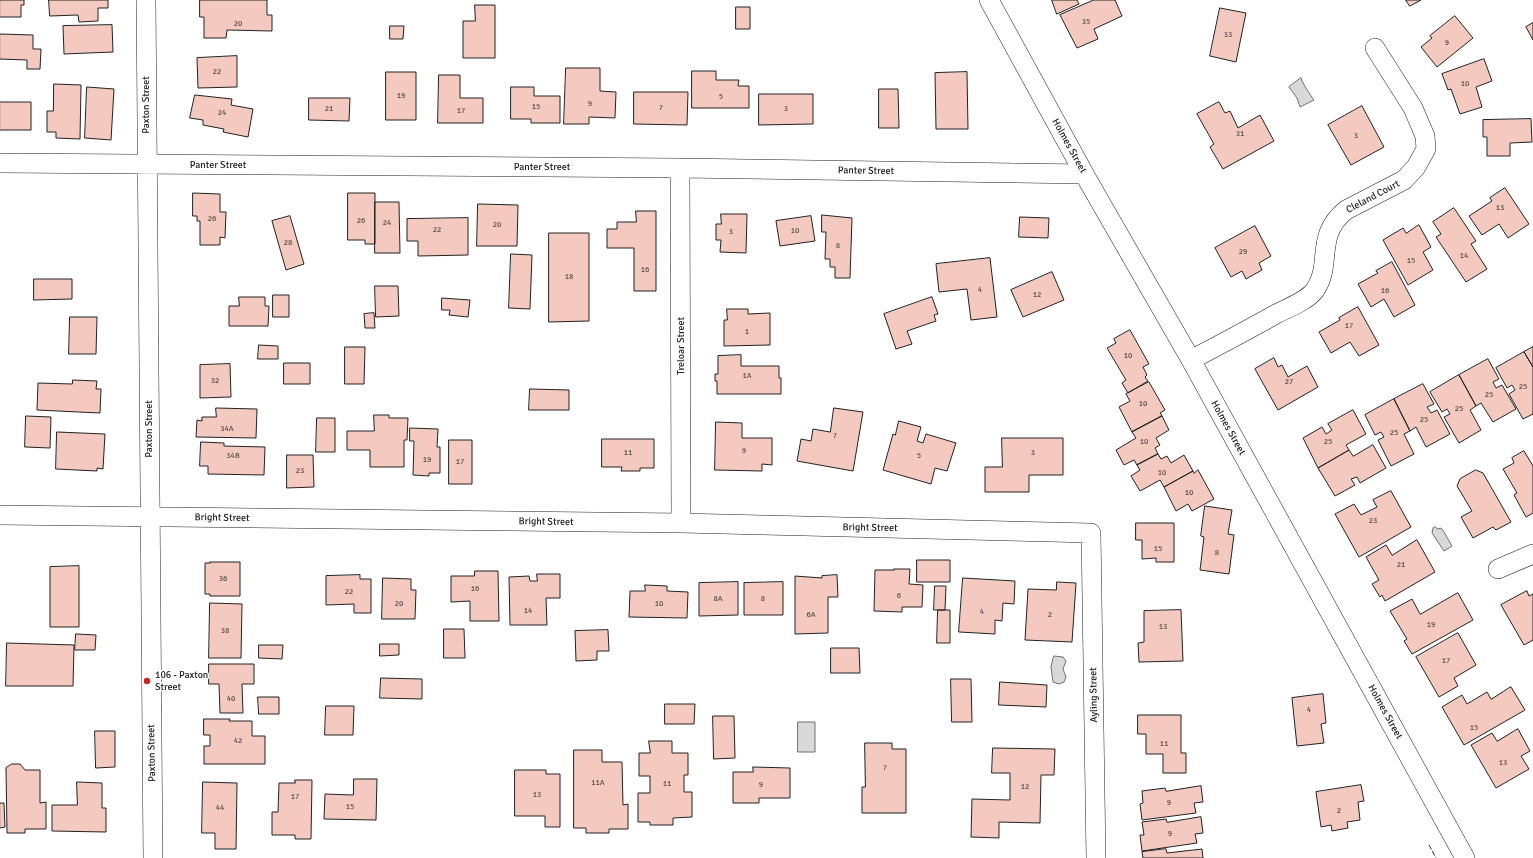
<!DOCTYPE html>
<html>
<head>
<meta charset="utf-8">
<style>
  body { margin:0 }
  canvas { display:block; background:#fff }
</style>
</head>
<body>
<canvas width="1533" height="858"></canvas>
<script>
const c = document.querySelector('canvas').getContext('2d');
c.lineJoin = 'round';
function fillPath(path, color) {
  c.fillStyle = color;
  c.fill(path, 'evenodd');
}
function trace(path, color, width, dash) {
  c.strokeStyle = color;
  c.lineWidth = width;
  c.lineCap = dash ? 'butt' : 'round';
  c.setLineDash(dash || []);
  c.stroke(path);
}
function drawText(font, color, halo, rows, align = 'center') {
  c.font = font + ' Signika,sans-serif';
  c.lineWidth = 3;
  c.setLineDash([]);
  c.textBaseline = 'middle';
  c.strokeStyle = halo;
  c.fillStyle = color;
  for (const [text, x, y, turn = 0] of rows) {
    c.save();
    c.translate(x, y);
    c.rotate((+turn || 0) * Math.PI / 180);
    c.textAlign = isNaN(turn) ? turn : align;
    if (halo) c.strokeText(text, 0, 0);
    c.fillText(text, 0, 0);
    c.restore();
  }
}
const water = new Path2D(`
  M1301,78C1302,83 1311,96 1314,100L1300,107L1297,98L1289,87Z
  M1435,527L1438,529L1441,528L1444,532L1452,546L1444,551L1432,533L1433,528Z
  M1054,656L1063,657L1066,661L1063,669L1066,677L1064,682L1059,684L1053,682L1051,667Z
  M798,722H815V752H798Z`);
const building = new Path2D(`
  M0,0H24V5H21V17H0Z
  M49,0H108V8H98V21L79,22L78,15L50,16Z
  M200,0H267V15H272V31L227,30L226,38H204V17H200Z
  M1052,0H1077L1079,4L1057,14Z
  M1094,0H1115L1122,16L1094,29L1098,39L1077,48L1060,15Z
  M1406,0H1421L1410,6Z
  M475,5H495V58H463V21H475Z
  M736,7H750V29H736Z
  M1220,8L1246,13L1236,62L1210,56Z
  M1455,16L1473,38L1437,67L1421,47L1432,38L1430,36Z
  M1533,23V40L1526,27Z
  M112,25L113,52L64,54L63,26Z
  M390,26H404L403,39H390Z
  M0,34L33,35V49H41L40,69H27V60L0,59Z
  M237,56V87L198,88L197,58Z
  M1484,59L1492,81L1476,87L1482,107L1460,114L1451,89L1448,90L1442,74Z
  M566,68H600V91L616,92L615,118L589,117V124H564Z
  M692,71H716V80H739L738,86H749V108H692Z
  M386,72H416V120H386Z
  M967,72L968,129H936L935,73Z
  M439,75H460V98H483V123H438Z
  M54,84L81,85L80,139L56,138V132H47V111H53Z
  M87,87L114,89L111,140L85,138Z
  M511,87H534V96H560V123H531V119H511Z
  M879,89H898L899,128H879Z
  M634,92H688L687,125L634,124Z
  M759,94H813V124L759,125Z
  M195,95L232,99L231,105L253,109L248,137L223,132L224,129L203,125V120L190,118Z
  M309,98H350L349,121L309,120Z
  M0,102H31V130H0Z
  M1219,102L1225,113L1230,111L1238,128L1260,115L1274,141L1223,169L1210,147L1214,144L1197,114Z
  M1362,106L1384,147L1351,165L1328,125Z
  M1531,119L1532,142L1510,143V156H1487V137H1483V120Z
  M1505,188L1529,224L1508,238L1499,224L1482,235L1469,216L1492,201L1490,198Z
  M193,193L220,194V212H226L225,238L220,237V245H200V221H197V216H193Z
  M348,193H375V244H365V240H348Z
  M375,202H399L400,253H375Z
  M478,204L518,205L517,246H477Z
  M1454,208L1476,241L1471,244L1487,269L1466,282L1436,237L1441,234L1433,222Z
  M636,211H656V291H634V248H607V229H617V222H636Z
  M721,214H747L746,253L720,252L721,240H716V224H721Z
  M822,215L852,218L850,278H835V267H830V259H825L826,232H822Z
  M290,216L304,264L286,270L272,221Z
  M811,216L815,241L780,246L776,221Z
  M1020,217L1049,218L1048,238L1019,237Z
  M468,218V255L418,256V241H407V219Z
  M1419,225L1431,247L1423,252L1433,270L1408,285L1383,240L1403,228L1406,233Z
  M1255,226L1271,256L1259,263L1262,270L1246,279L1242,271L1231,277L1215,248Z
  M549,233H589V321L549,322Z
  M511,254L532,255L530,309L509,308Z
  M990,258L997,317L971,320L967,289L939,292L936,264Z
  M1392,262L1415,305L1394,317L1384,299L1371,307L1358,284L1378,273L1376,271Z
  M1052,272L1064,300L1023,317L1011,290Z
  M34,279H72V299L34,300Z
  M375,286H398L399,316L376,317Z
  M273,295H289V317H273Z
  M239,297H265V306H269L268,326H229V306H239Z
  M932,297L938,314L934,315L936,321L907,331L912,344L896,349L884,314Z
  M442,298L470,300L468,317L449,315L450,310H442Z
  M1358,307L1379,345L1359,356L1350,342L1331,353L1319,332L1340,320L1339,318Z
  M727,309H748V314L770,313V345L724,346V320H727Z
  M374,313L375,328H365L364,314Z
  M70,317H97L96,354H69Z
  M1130,330L1149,364L1143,367L1147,375L1145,377L1148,381L1128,393L1122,383L1126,380L1107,348L1116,343L1114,339Z
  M259,345L278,346V359H258Z
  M345,347H365L364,384H345Z
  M1533,347V367L1524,352Z
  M1524,352L1533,367V414L1523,419L1509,394L1515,390L1512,385L1507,388L1496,368Z
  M741,355V366H779V378H781V394H717V381H715V374H718V356Z
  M1274,358L1278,367L1282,365L1288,377L1307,366L1318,387L1278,410L1255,369Z
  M1488,359L1499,379L1493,382L1496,388L1502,385L1516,409L1493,422L1481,403L1476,406L1459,375Z
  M284,363H310V384H284Z
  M230,364L231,397L200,398V365Z
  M1459,375L1476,406L1470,410L1481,430L1459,443L1444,417L1450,414L1447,409L1442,412L1430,392Z
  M73,380L97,381L96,389H101L100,413L37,410L38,383L72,384Z
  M1149,382L1165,410L1160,413L1162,416L1132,432L1119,407L1130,401L1126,394Z
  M1423,384L1434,404L1427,407L1431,413L1437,410L1450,434L1426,447L1416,427L1410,431L1394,399Z
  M530,389L569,390V410H529Z
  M1394,399L1410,431L1404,434L1414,454L1391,466L1378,440L1384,437L1381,432L1375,435L1365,415Z
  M216,408L257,409L256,438L196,437L197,420L202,421V417H216Z
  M834,408L863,412L853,471L797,461L801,439L811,441L813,429L830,432Z
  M1353,410L1366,434L1346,445L1349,450L1318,468L1303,438L1322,427L1326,434L1332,430L1328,424Z
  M374,415H389V418H408L407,440H404V467H370V450H347V431H374Z
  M26,416L51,417L50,448L25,447Z
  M1162,416L1169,430L1156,438L1160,445L1155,448L1158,454L1137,465L1134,460L1124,465L1116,450L1136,438L1132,432Z
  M317,418H335V452H316Z
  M899,421L921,427L917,441L923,443L926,434L956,443L947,471L935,468L931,484L883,470L893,434L895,435Z
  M716,422L742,423V438H772V465L762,464V471L715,470Z
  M410,428L438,429L437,447H440V473H429V476L413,475L414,441H410Z
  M57,432L105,434L103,469L97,468V471L56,469Z
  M1002,438H1063V475H1029V492H985V467H1002Z
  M602,439H654V468H640V471H621L622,467H602Z
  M449,440H472V484H449Z
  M201,442L224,443V446L265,447L264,475L208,474V466H200Z
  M1373,445L1386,468L1360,483L1357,477L1351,479L1355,485L1335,496L1318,468L1349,450L1353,456Z
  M1524,451L1533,466V513L1526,517L1514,495L1517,493L1503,469L1514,463L1512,458Z
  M1158,454L1161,459L1167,456L1171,463L1184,455L1193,471L1164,487L1160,480L1140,491L1131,476L1140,470L1137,465Z
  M287,455H313L314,487L287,488Z
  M1198,470L1214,499L1192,511L1188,504L1176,511L1164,487L1193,471L1194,473Z
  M1476,470L1483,473L1511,522L1496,530L1493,527L1473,538L1461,517L1472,511L1457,486L1460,479Z
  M1391,491L1411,527L1359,557L1335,514L1354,504L1361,515L1377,507L1373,500Z
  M1205,506L1232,510L1228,534L1234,535L1229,574L1200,570L1204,537L1201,536Z
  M1136,523H1174V562H1156V558L1142,559V540H1136Z
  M1417,540L1435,572L1385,601L1382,595L1380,597L1372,584L1379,580L1366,557L1386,545L1392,555Z
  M917,560H950V582H917Z
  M210,562H240V596H210V594H205V563H210Z
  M79,566V627H50V567Z
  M894,569H910L909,584L923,585L922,607H902V612L874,611L875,570H894Z
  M475,571H498L499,621H470V601L451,602V576H474Z
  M537,574H560V598H546L547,625H510L509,577L529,576L530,581H537Z
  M360,575V579H371V613H354V604L326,605V576Z
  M837,575L838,597H828V633L795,634V576L822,578V576Z
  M383,578L411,579V590H416L415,619H382Z
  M963,578L1015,581L1014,604L1003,603L1002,621L995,620V634L959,632Z
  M738,582V615L699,616V583Z
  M783,582V615H744V583Z
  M1057,582L1076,583L1072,642L1025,640L1028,589L1056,590Z
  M645,585L667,586V591L688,592L687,618L629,617L630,591H645Z
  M935,586H946L945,610H934Z
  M1527,591L1529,596L1533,594V640L1524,645L1501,605Z
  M1458,593L1473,620L1412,654L1404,641L1407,639L1390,611L1412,599L1420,614Z
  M210,603L242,604L241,658H209Z
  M938,610H950V643H937Z
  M1181,610L1183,661L1139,662L1138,643L1144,642V611Z
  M444,629H464L465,658H444Z
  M608,630L609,651H597V660L576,661L575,631Z
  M1458,633L1476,665L1454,678L1458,686L1439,697L1416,657Z
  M76,634L96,635L95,650H75Z
  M7,643L74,645L73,686H6Z
  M380,644H399V655L380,656Z
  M259,645H283L282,659L259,658Z
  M831,648H859L860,673H831Z
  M209,664H254V684H242L243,713H220L219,684H209Z
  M381,678L422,679V699L380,698Z
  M951,679H971L972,722H952Z
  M1000,682L1047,685L1046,707L999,705Z
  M1511,687L1525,710L1464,745L1442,707L1462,695L1467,704L1487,692L1491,699Z
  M1323,694L1326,723L1321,724L1324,743L1297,746L1292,698Z
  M258,697H279V714H259Z
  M665,704H695L694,724H665Z
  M326,706H354L353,735H325Z
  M1138,715H1181V753H1186V773H1163V754H1146V734H1138Z
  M713,716H734L735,758L714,759Z
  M204,719H230L229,721H252V736H265V764H204V746H210V735H204Z
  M1518,729L1530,751L1521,756L1529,769L1496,788L1471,745L1492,733L1497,741Z
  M95,731H115V767L96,768Z
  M649,741H672V753H688V775H684V792H692V817L673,818V825H650V822H638V793H650V776H639V753H650Z
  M865,743H892V749H906V813H862V787H865Z
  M993,748L1055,749L1054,775H1041L1040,823L999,822V838L971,837L972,799L1010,800V773H992Z
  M574,750H602V762H622L623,805L628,804V829H609V833H586V828H574Z
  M12,764H20L25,770H40V803L46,802V829H25V833H7L6,768Z
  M753,767L790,768V798H759V803H733V772H753Z
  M515,770H546V774H560V827H545V816H515Z
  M354,779H377L376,820L324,819L325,794L353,795Z
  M295,780H312L311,839H295V835H272V812H278L279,783H295Z
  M77,782L102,783V808H106V832L52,831V805H77Z
  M203,782L237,783L236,849H215V833H202Z
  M1361,785L1364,801L1358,802L1360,820L1347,822L1348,828L1332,831L1331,825L1321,827L1316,792Z
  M1201,786L1203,802L1194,803L1196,813L1142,820L1140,804L1143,803L1142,791L1165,788L1166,791Z
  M0,803H4L5,827L0,828Z
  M1201,817L1203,833L1195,834L1197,843L1142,851L1140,835H1144L1142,822L1166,819L1167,822Z
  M1166,849L1167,853L1202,849L1203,858H1143L1142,852Z`);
const street = new Path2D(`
  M146,0L153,858
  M989,0L1087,179L1191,360L1465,858
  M0,163L680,168L1084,174
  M680,168L681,523
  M1191,360C1219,345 1248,330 1276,314C1288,308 1307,301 1315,290C1333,264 1314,236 1346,210L1404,180L1416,167L1426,149L1425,136L1413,108L1375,48
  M0,515L681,523L1091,533L1096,858
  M1498,569L1533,554`);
const fence = new Path2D(`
  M1429,845L1436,858`);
const markers = [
  [147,681,4,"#c62828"]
];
const numberNames = [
  ["35",1086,22],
  ["20",238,24],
  ["33",1228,35],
  ["9",1447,43],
  ["22",217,72],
  ["10",1465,84],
  ["19",401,96],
  ["5",721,97],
  ["9",590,104],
  ["15",536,107],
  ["7",661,108],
  ["21",329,109],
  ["3",786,109],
  ["17",461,111],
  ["24",222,113],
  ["31",1240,134],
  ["3",1356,136],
  ["13",1500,208],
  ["26",212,219],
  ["26",361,221],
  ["24",387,223],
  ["20",497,225],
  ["22",437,230],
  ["10",795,231],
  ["3",731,232],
  ["28",288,243],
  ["8",838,246],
  ["29",1243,252],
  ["14",1464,256],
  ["15",1411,261],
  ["16",645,270],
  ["18",569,277],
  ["4",980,290],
  ["16",1385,291],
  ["12",1037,295],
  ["17",1349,326],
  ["1",747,332],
  ["10",1128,356],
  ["1A",747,376],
  ["32",215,381],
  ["27",1289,382],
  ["25",1523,387],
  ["25",1489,395],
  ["10",1143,404],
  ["25",1459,409],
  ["25",1424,420],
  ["34A",227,429],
  ["25",1394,433],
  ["7",835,436],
  ["10",1144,442],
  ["25",1328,442],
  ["9",744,451],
  ["11",628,453],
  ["3",1033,453],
  ["34B",233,456],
  ["5",919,456],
  ["19",427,460],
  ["17",460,462],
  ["23",300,471],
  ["10",1162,473],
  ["10",1189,493],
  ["23",1373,521],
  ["15",1158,549],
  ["8",1217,553],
  ["21",1401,565],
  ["36",223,579],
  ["16",475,589],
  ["22",349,592],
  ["6",899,596],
  ["8A",718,599],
  ["8",763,599],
  ["20",399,604],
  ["10",659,604],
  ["14",528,611],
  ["4",982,612],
  ["6A",811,615],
  ["2",1050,615],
  ["19",1431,625],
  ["13",1163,627],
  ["38",225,631],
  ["17",1446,661],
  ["40",231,699],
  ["4",1309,710],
  ["15",1474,728],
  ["42",238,741],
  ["11",1164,744],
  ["13",1503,763],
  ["7",885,768],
  ["11A",598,783],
  ["11",667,784],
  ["9",761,785],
  ["12",1025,787],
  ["13",537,795],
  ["17",295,797],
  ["9",1169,803],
  ["15",350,807],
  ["44",220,808],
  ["2",1339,811],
  ["9",1170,834]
];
const streetNames = [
  ["Paxton Street",146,105,-90],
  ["Holmes Street",1069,146,61],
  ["Panter Street",218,165],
  ["Panter Street",542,167],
  ["Panter Street",866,171,1],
  ["Cleland Court",1373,197,-28],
  ["Treloar Street",681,346,-90],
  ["Holmes Street",1228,428,61],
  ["Paxton Street",149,429,-90],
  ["Bright Street",222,518,1],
  ["Bright Street",546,522,1],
  ["Bright Street",870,528,1],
  ["Ayling Street",1094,695,-91],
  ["Holmes Street",1385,712,61],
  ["Paxton Street",152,753,-91]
];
const poiNames = [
  ["106 - Paxton",155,675],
  ["Street",155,687]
];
fillPath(water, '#d9d9d9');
trace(water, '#6f6f6f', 1);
fillPath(building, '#f3c9c0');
trace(building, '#222', 1);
trace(street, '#222', 20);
trace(street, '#fff', 19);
trace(fence, '#222', 1, [5, 2]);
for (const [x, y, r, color] of markers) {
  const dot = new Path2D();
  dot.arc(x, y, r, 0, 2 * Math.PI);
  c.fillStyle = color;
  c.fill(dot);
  trace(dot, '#fff', 1.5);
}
drawText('8px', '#564c4a', null, numberNames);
drawText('10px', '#222', '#fff', streetNames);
drawText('10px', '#222', '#fff', poiNames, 'left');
</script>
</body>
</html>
